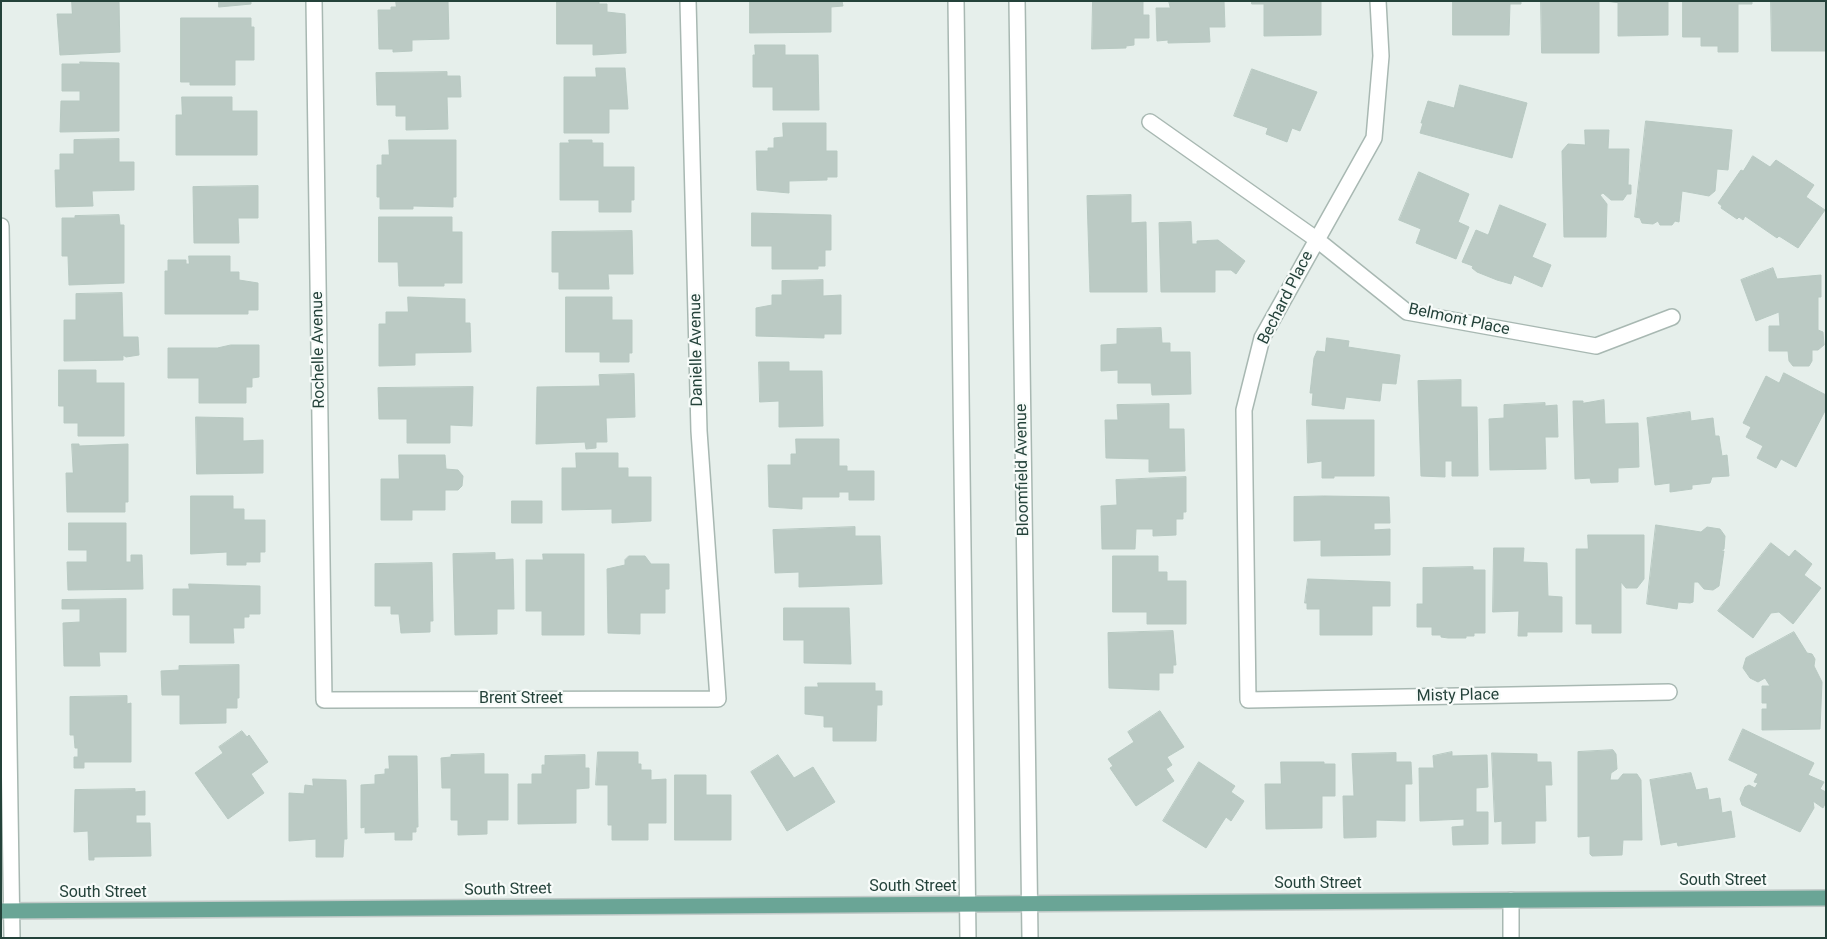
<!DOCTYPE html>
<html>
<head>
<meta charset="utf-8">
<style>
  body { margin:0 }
  #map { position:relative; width:1827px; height:939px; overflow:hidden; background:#e6efeb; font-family:Roboto,sans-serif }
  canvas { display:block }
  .frame { position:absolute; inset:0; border:2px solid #24423a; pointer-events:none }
</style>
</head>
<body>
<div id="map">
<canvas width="1827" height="939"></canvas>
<div class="frame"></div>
</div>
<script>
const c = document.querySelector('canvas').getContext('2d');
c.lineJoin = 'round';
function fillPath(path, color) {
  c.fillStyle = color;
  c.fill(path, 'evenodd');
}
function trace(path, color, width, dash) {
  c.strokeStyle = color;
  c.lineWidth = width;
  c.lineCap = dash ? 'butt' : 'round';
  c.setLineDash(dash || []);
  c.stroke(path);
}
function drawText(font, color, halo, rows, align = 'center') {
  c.font = font + ' Roboto,sans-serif';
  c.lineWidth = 4.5;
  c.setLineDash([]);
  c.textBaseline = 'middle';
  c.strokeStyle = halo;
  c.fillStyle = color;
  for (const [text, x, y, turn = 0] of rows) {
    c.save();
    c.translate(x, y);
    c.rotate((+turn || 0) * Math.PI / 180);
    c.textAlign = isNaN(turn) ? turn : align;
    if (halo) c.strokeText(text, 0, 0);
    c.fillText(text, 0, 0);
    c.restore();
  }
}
const building = new Path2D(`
  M72,1H119L120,52L60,55L57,14H72Z
  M219,1H251V4L219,7Z
  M396,1H448L449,39L412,40V51L393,52V49H379L378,10H391V7H396Z
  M557,1H599V4H607V12L625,14L626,53L593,55V44H557Z
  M750,1H842L843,6L831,7V32L750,33Z
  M1093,1H1143V15H1149V38H1134V45L1126,46V48L1092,49Z
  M1169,1H1224L1225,27H1209L1210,42L1168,43V40L1157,41L1156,8H1170Z
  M1252,1H1321V35L1264,36V4H1252Z
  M1453,1H1521V4H1510L1509,35H1453Z
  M1541,1H1599V53H1542Z
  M1605,1H1668V35L1618,36V3Z
  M1683,1H1752V4H1738V52H1718V46H1701V37H1683Z
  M1771,1H1826V51H1772Z
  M181,18H251V27H254V60H235V85H190V82H181Z
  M755,45H785V55H818L819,110H773V87H753V55H755Z
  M80,62L119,63V131L60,132L61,101H80V91H62V64H80Z
  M596,68H625L628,109H609V133H564V77H596Z
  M1252,69L1317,92L1300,131L1292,128L1287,142L1266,134L1268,128L1234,116Z
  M447,72V76H460L461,97H447L448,129L406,130V116H396V105H377L376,73Z
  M1460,85L1527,103L1512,158L1420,133L1423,123H1421L1428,101L1454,108Z
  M182,97H232V111H257V155H176V115H182Z
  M1646,121L1732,130L1728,170L1717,169L1715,191L1709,196L1682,191L1679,222L1675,221L1672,225H1660L1658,221L1653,224L1642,223L1640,218L1635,217Z
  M783,123H826V151H837V177H827V180L789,181V193L757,190L756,151H768V148H774V138L783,137Z
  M1585,130H1609L1608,149H1629L1628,185H1631V194H1627L1623,200H1611L1603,193L1600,195L1607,204L1606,237H1564L1562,151L1568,144L1585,145Z
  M119,139V162H134V190L92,191L93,206L56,207L55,170H60V154H74V140Z
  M389,140H456V197H453V207L413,206V209H380V197H377V165H382V155H389Z
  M569,140H592V143H603V167H634V200H631V212H599V200H560V143H569Z
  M1753,156L1770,167L1776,160L1814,185L1806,197L1825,210L1798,248L1779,236L1777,238L1745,216L1743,220L1739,217L1737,219L1721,208L1722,206L1718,203L1741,170L1743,171Z
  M1419,172L1469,194L1458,222L1469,227L1456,259L1416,243L1421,229L1399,220Z
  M258,186V218H238L239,243H194L193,187Z
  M1131,195V223L1146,222L1147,292H1090L1087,196Z
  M1500,205L1546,224L1532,257L1551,265L1542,287L1514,275L1511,284L1497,280L1477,272L1472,268L1473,266L1462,262L1476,230L1488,235Z
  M752,213L831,215V250H825V266H818V269H772V246H752Z
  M119,215L120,225H124V283L69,285L68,256H62V218H75V216Z
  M379,217H452V232H462V283H444V286H399L398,262H379Z
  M1191,222L1192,244H1197V241L1218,240L1245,261L1236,274L1231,270H1215V292H1161L1159,223Z
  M632,231L633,274H608L609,289H559V272H552V232Z
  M189,256H230V272H239V280L258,283V310H248V314H165V271H168V260H186V264H189Z
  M1773,268L1777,279L1821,275V297H1818V330L1823,332L1824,345L1818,350H1812V361L1809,366H1793L1789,361L1788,351H1769V326H1780L1779,312L1756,321L1741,280Z
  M823,280V296L841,295V334H824V338L756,336V308L772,305V295H782V281Z
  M122,293L123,337H138L139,355L126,357L123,355V360L64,361V320H76V294Z
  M408,297L465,299V323H470L471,352L415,353V365L379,366V324H386V312H408Z
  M566,297H612V320H632V353H629V362H600V352H566Z
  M1161,328L1162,343H1170V352H1190L1191,394L1152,395L1151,383H1118V370L1101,371V345L1117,344V329Z
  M1327,338L1349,341L1348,347L1400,355L1396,384L1382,383L1380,401L1346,397L1344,409L1312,405L1313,393H1310L1314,358L1317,351L1325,352Z
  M231,345H259V377L252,378V387H246V403H199V378H168V348H217Z
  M759,362H789V371H822L823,426L779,427V401L760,402Z
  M59,370H96V383H124V436H78V423H64V406H59Z
  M1784,373L1826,395V409L1796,467L1781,459L1776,468L1757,458L1763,446L1746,437L1751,427L1743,423L1766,376L1779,383Z
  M634,374L635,417L606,418L607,442H596V448L586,449L585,442L536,444L537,387L600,386L599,375Z
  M1461,380V407H1477L1478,476H1452V461H1445V477L1421,476L1418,381Z
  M473,387L472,426L450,425V443H407V419H379L378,388Z
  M1604,400L1605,424L1638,423L1639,467L1618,468V482L1591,483L1590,478L1575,479L1573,401H1583V403Z
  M1545,403V406L1557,405L1558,437H1545L1546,469L1490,470L1489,419L1504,418V405Z
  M1169,404V429H1184L1185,471L1149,472V459L1106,458L1105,420H1118L1117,405Z
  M1690,412L1691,421L1713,418L1715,436H1719L1722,456L1727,455L1729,476L1712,477L1710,483L1692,485V489L1670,492V483L1655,485L1647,418Z
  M196,417L243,418V441L263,440V473L197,474Z
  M1307,420H1374V476H1334V478H1322V461L1308,463Z
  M796,439H839V466H847V471H874V500H849V492H839V497H802V509L769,507L768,465H791V454H796Z
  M72,444H79V446L128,444V502H125V512H67L66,473H73Z
  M576,453H618V468H628V477H651V521L612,523V509L562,510V468H576Z
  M399,455H445L446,469L458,470L463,476L462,486L458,490H445V510H412V520H381V479H399Z
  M1186,477V512H1183V519H1176V535L1153,536V529H1136L1135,549H1102L1101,506L1117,505L1116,480Z
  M191,496H233V509H244V520H265V552H260V562H246V565H227V552L191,554Z
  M1324,496L1389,497L1390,523H1374V530L1390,529V555L1321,556V540L1294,541V497Z
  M512,501H542V523H512Z
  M69,523H126V562H131V555H142L143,589L68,590L67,562H87V550H69Z
  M1656,525L1701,532L1707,527L1720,529L1725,536L1724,549L1721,551H1724L1719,586L1713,590L1704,589L1698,582H1694L1693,602L1690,603L1678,602L1677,609L1647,604Z
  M855,527V536H880L882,584L799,587V572L775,573L773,530Z
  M1588,535H1644V579L1637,588H1626L1621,582V633H1592V624H1576V549H1588Z
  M1771,543L1789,557L1795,550L1812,564L1804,575L1821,588L1793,624L1779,612L1771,613L1753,638L1718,611Z
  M1494,548H1524L1523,562L1547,563L1548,596L1562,597V632H1527V636H1518L1519,611L1493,612Z
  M495,553V560L513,559L514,609H497V634L455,635L453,554Z
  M543,554H584V635H542V611H526V560H543Z
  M629,556H645L651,564H669V589H665V613H640V634L608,633L607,569L625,565V560Z
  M1113,556H1158V572H1167V581H1186V624H1147V612H1113Z
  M432,563L433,621H430V632L401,633L399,614H391V606H375V564Z
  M1473,567V570H1485V633H1474V636H1466V638H1448L1441,637V635H1432V627H1417V604H1423V568Z
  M1308,579L1390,582V606H1372V635H1320V609H1307V603H1305Z
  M189,584L260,586V614H249V617H244V628H233L234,643H190V615H173V589H189Z
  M126,599V652H99L100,666H64L63,623L80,622V609H62V600Z
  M784,608H849L851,664L804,663V640H784Z
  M1173,631L1176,665H1173V673H1159V690L1109,688L1108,633Z
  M1794,632L1807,653L1812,654L1815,659L1814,666L1822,682L1820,729L1762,730V709H1767V703H1762V686H1770L1765,678L1758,682L1750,678L1743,668L1746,658Z
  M239,665V698H237V708H226V723L180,724V695H162L161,671L179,670V666Z
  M818,683H875V691H882V705H877L876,741H833V727H824V716L805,714V687H818Z
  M127,696V704L131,703V762H84V768H74V757H78V748H75L74,735H70V697Z
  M1160,711L1184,747L1167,757L1172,765L1166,769L1174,781L1136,806L1110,768L1113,766L1108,759L1134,742L1128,732Z
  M1743,729L1814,763L1808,775L1824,782L1820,789L1826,792V802L1823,808L1813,801L1814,808L1800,832L1742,805L1740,799L1745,787L1749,785L1755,788L1758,783L1754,782L1758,774L1729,760Z
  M242,731L247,737L249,735L268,762L251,774L264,793L228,819L195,773L223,753L219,747Z
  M1613,750L1616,754L1617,769L1611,773L1610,780H1618L1623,774H1637L1641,780L1642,840H1623L1622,855L1592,856L1590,854V836L1578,837V752Z
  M598,752H638V764H641V770H651V780L666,779V823H648V840H612V825H608V785H596Z
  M1452,752V756L1487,755L1488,787L1476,788V812H1488V844L1453,845L1452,827L1464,826V819L1420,821L1419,768H1434L1433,756Z
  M1396,753V762H1411L1412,784H1405V821L1376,820V837L1344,838L1343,796H1354L1352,754Z
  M1492,753L1537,754V762H1551L1552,785H1545L1546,821H1535V843L1502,844V821L1495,822Z
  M484,754V774H508V820H487V834L458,835V820H451V788H442L441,758L451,757V755Z
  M585,755V768H589V788L576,789V823L518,824V784H532V774H542V765H545V756Z
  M778,755L794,778L813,767L835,802L787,831L751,772Z
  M389,756H417L418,827H416V832H412V840H395V832L365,833V827L361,828V785L375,784V775L385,774V769H389Z
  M1199,762L1235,786L1231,792L1244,801L1231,821L1226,817L1206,848L1163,821Z
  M1281,762H1324V764H1335V796H1322V828L1266,829L1265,784H1281Z
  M1691,773L1696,790L1707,788L1709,800L1720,798L1722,813L1731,811L1735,837L1678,846L1677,842L1661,845L1650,780Z
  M675,775H706V795H731V840H675Z
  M313,779L346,780L347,839H344L343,857H316V839L289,841V793L304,794L305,785L313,786Z
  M135,789V792L145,791V815H136V823H150L151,856L94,857V860H89L88,831L74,832L75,790Z`);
const minor = new Path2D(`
  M314,1L324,700L718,699L699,431L688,1
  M1378,1L1381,56L1374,138L1262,338L1244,410L1248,700L1669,692
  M1150,122L1316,239L1407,312L1596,346L1672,317
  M1,226L12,938
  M1511,900V938`);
const tertiary = new Path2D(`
  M956,1L968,938
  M1017,1L1030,938`);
const primary = new Path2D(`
  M1,911L1826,898`);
const streetNames = [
  ["Bechard Place",1286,298,-63],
  ["Belmont Place",1459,320,12],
  ["Rochelle Avenue",319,350,-91],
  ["Danielle Avenue",697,350,-91],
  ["Bloomfield Avenue",1023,470,-91],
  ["Misty Place",1458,696,-1],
  ["Brent Street",521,699],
  ["South Street",1723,881],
  ["South Street",1318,884],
  ["South Street",913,887],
  ["South Street",508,890,-1],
  ["South Street",103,893]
];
fillPath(building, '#bbcac4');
trace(building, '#b8c9c2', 1);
trace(minor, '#a8b8b2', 18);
trace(tertiary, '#a8b8b2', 18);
trace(primary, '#c2cac8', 18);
trace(minor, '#fff', 15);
trace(tertiary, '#fff', 15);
trace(primary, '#6aa596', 15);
drawText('16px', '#24423a', '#f7fbf9', streetNames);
</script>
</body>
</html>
